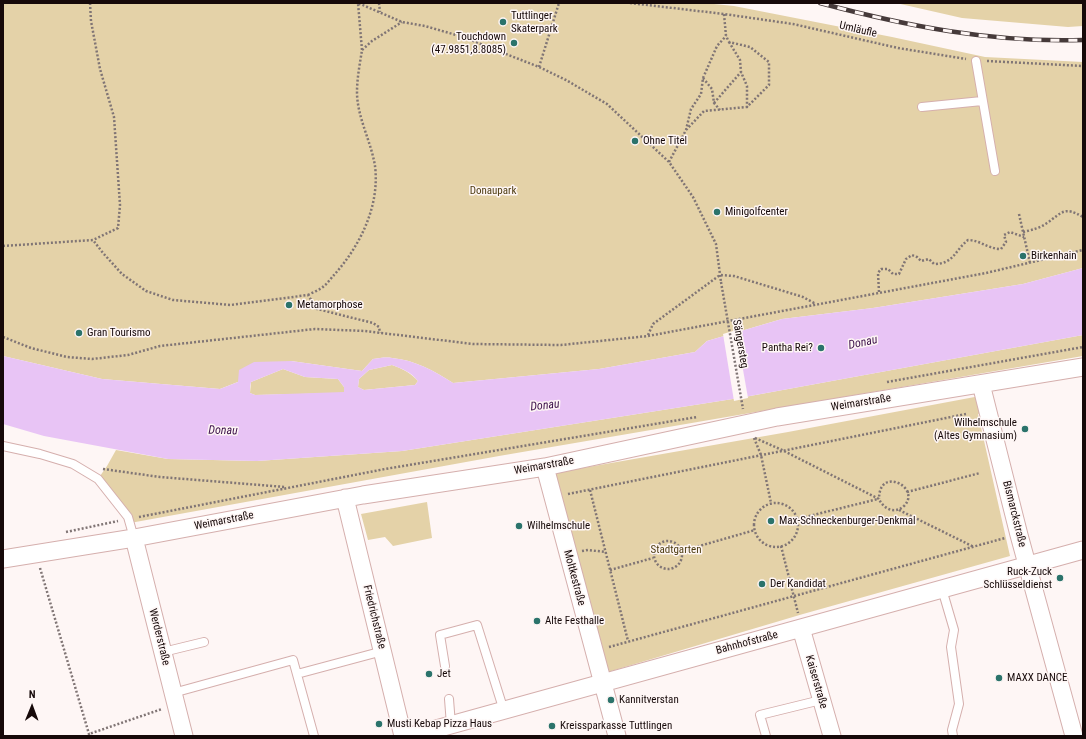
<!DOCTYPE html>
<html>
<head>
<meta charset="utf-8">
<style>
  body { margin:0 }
  #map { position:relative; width:1086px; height:739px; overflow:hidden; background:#fef6f5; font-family:"Roboto Condensed",sans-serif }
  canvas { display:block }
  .frame { position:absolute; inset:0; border:4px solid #160909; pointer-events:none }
  .north { position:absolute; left:12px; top:687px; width:40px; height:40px; -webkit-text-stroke:3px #fef6f5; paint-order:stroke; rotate:1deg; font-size:11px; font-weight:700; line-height:16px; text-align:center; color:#160909 }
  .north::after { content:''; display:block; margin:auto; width:14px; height:18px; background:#160909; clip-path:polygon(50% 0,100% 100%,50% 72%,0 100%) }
</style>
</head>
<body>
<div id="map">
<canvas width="1086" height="739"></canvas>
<div class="frame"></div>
<div class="north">N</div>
</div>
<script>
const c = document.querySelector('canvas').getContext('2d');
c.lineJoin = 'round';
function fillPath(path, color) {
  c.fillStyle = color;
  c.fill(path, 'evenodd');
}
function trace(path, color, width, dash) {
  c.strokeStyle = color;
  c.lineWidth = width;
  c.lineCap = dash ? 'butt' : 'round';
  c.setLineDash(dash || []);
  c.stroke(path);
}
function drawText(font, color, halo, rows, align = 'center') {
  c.font = font + ' "Roboto Condensed",sans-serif';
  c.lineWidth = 3;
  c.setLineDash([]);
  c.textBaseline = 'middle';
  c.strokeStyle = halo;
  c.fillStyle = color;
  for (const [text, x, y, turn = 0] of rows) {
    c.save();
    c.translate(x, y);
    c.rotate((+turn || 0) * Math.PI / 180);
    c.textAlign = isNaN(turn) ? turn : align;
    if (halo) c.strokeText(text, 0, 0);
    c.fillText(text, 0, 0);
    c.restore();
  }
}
const green = new Path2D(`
  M3,3H704L734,6L892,37L985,57L1083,62V268L1023,284L873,308L782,319L707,341L695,352L599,369L453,383C434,371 415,360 392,358C386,357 380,358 373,359L362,371L291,361L220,389L102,379L3,356Z
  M896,3H1083V26L1068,27L962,18Z
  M1083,335V356L499,456L130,523L98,479L107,466L116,450L168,459L257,461L402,451L739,398Z
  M392,365C403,369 411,373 418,381L415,385L364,390L358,387L359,379L369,370Z
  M283,369L305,377L338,379L344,387V393L255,395L250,393L251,382Z
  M980,396L984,412L978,414L1010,556L803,614L608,672L554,473L788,432Z
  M427,502L432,538L393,546L385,537L368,540L361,514Z`);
const water = new Path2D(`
  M1083,268V335L739,398L402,451L257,461L168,459L44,436L3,424V356L102,379L220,389L238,382L239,370L254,362L291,361L362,371L373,359C380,358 386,357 392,358C415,360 434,371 453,383L599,369L695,352L707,341L782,319L873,308L1023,284ZM392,365C403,369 411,372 418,381L415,385L364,390L358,387L359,379L369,370ZM283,369L305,377L338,379L344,387V392L255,395L250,393V387L251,382Z`);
const pier = new Path2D(`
  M736,330L748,398L734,401L723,334Z`);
const path = new Path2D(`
  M90,3L91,21L100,69L114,117L120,205L118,228L93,240
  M379,3L380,12
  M630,3L724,14L793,24L898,48L966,59
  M729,42L740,60L741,72L747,86V107
  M362,50L358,3L402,22L425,26L463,37L539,67L566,80L607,104L669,162L693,197L716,244L721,282
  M987,61L1083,66
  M539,67L559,3
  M703,78L712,89L714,103L720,110
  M714,103L741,72
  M686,130L704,111L747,107L769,85V62L750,47L729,42L726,36L724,14
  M669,162L686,130L691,109L701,94L703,78L717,46L726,36
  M1019,214L1030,263
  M1023,232C1032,230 1040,228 1047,223C1063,212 1064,206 1083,217
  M3,246L93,240L103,253L122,274L146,291L173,300L231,305L308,295L317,309L373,323L379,327L380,333
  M879,292L878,273L881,269H888L893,274H899L906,259L912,255L917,257L921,261L929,259L934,264C954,264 955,250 968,240C980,240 988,249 1001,249L1006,242L1004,235L1010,232L1024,237
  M308,295C313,292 320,290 324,286C328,283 331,278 334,275C360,246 380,206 375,166C371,141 357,117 357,92C357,78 360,63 362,50L372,41L402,22
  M648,335L653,324L720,275L734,276L803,297L816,304
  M3,337L31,348L67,357L92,359L128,355L160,346L315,329L365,331L473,344L561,345L648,336L986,273L1083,250
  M887,382L1083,347
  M754,438L761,455L771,503
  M755,438L782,450L879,499C883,508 894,515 904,506C922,488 879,465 879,499
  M103,469L160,477L285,487
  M590,490L628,641
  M907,492L980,473
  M568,494L966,414
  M754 525a22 22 0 1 1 44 0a22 22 0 1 1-44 0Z
  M899,510L974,547
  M139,517L385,469L697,417
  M797,519L878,499
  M66,532L118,521
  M654 555a14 14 0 1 1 28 0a14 14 0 1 1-28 0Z
  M781,546L798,613
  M582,551L588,550L606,552
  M682,551L755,530
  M40,568L89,734
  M610,570L653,558
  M609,647L1005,538
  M89,736V734L162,709`);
const service = new Path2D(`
  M976,61L995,171
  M922,107L982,101
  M3,446L40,454L73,464L98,479L128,517L134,538
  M942,589L954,630L951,647L959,704L952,730L953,736
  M163,652L204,642
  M445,666L440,635L477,625L504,711
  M297,674L383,651
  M173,693L293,660L314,736
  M449,699L451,725
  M766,736L760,715L821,700`);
const minor = new Path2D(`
  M981,384L1019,535L1074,736
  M545,467L617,736
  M345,498L403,736
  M134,538L184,736
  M3,559L134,538L363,495L545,467L777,417L1083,367
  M801,628L832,736
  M411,736L1083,550`);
const rail = new Path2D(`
  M820,3C906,26 993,43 1083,40`);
const pathBridge = new Path2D(`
  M721,282L743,409`);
const markers = [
  [503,22,4,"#2b736b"],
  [514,43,4,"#2b736b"],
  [635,141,4,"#2b736b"],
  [717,212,4,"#2b736b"],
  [1023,256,4,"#2b736b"],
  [289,305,4,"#2b736b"],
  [79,333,4,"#2b736b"],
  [821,348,4,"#2b736b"],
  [1025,429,4,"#2b736b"],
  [771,521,4,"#2b736b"],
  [519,526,4,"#2b736b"],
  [1060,578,4,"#2b736b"],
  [762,584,4,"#2b736b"],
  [537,621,4,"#2b736b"],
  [429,674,4,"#2b736b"],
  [999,678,4,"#2b736b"],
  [611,700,4,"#2b736b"],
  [379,724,4,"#2b736b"],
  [552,726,4,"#2b736b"]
];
const poiNames = [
  ["Tuttlinger",511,16],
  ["Skaterpark",511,29],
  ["Touchdown",506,37,"right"],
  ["(47.9851,8.8085)",506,50,"right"],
  ["Ohne Titel",643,141],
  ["Minigolfcenter",725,212],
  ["Birkenhain",1031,256],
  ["Metamorphose",297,305],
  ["Gran Tourismo",87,333],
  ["Pantha Rei?",813,348,"right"],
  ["Wilhelmschule",1017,423,"right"],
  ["(Altes Gymnasium)",1017,436,"right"],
  ["Max-Schneckenburger-Denkmal",779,521],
  ["Wilhelmschule",527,526],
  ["Ruck-Zuck",1052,572,"right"],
  ["Schlüsseldienst",1052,585,"right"],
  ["Der Kandidat",770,584],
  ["Alte Festhalle",545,621],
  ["Jet",437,674],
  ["MAXX DANCE",1007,678],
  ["Kannitverstan",619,700],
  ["Musti Kebap Pizza Haus",387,724],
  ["Kreissparkasse Tuttlingen",560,726]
];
const streetNames = [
  ["Umläufle",858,30,13],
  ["Sängersteg",740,344,80],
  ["Weimarstraße",861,403,-9],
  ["Weimarstraße",544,466,-10],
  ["Bismarckstraße",1014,514,76],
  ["Weimarstraße",224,521,-11],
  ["Moltkestraße",574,578,75],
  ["Friedrichstraße",374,617,76],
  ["Werderstraße",159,637,76],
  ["Bahnhofstraße",747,643,-15],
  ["Kaiserstraße",816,682,74]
];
const parkNames = [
  ["Donaupark",493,191],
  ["Stadtgarten",676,550]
];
const waterNames = [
  ["Donau",863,343,-12],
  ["Donau",545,406,-6],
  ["Donau",223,431,1]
];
fillPath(green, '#e4d2a8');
fillPath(water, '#e8c4f5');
fillPath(pier, '#fef6f5');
trace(service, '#d5afad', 10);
trace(minor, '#d5afad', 19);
trace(path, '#807575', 2.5, [2, 2]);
trace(service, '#fff', 8);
trace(minor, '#fff', 17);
trace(rail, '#463a3a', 4.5);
trace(rail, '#fef6f5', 3, [9]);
trace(pathBridge, '#807575', 2.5, [2, 2]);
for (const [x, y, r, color] of markers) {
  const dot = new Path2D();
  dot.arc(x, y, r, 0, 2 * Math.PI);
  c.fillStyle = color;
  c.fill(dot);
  trace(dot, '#fef6f5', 1.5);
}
drawText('11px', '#160909', '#fef6f5', poiNames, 'left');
drawText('11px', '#160909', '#fef6f5', streetNames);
drawText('11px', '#4e3d11', '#fef6f5', parkNames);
drawText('italic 12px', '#3d114b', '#fef6f5', waterNames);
</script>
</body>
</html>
